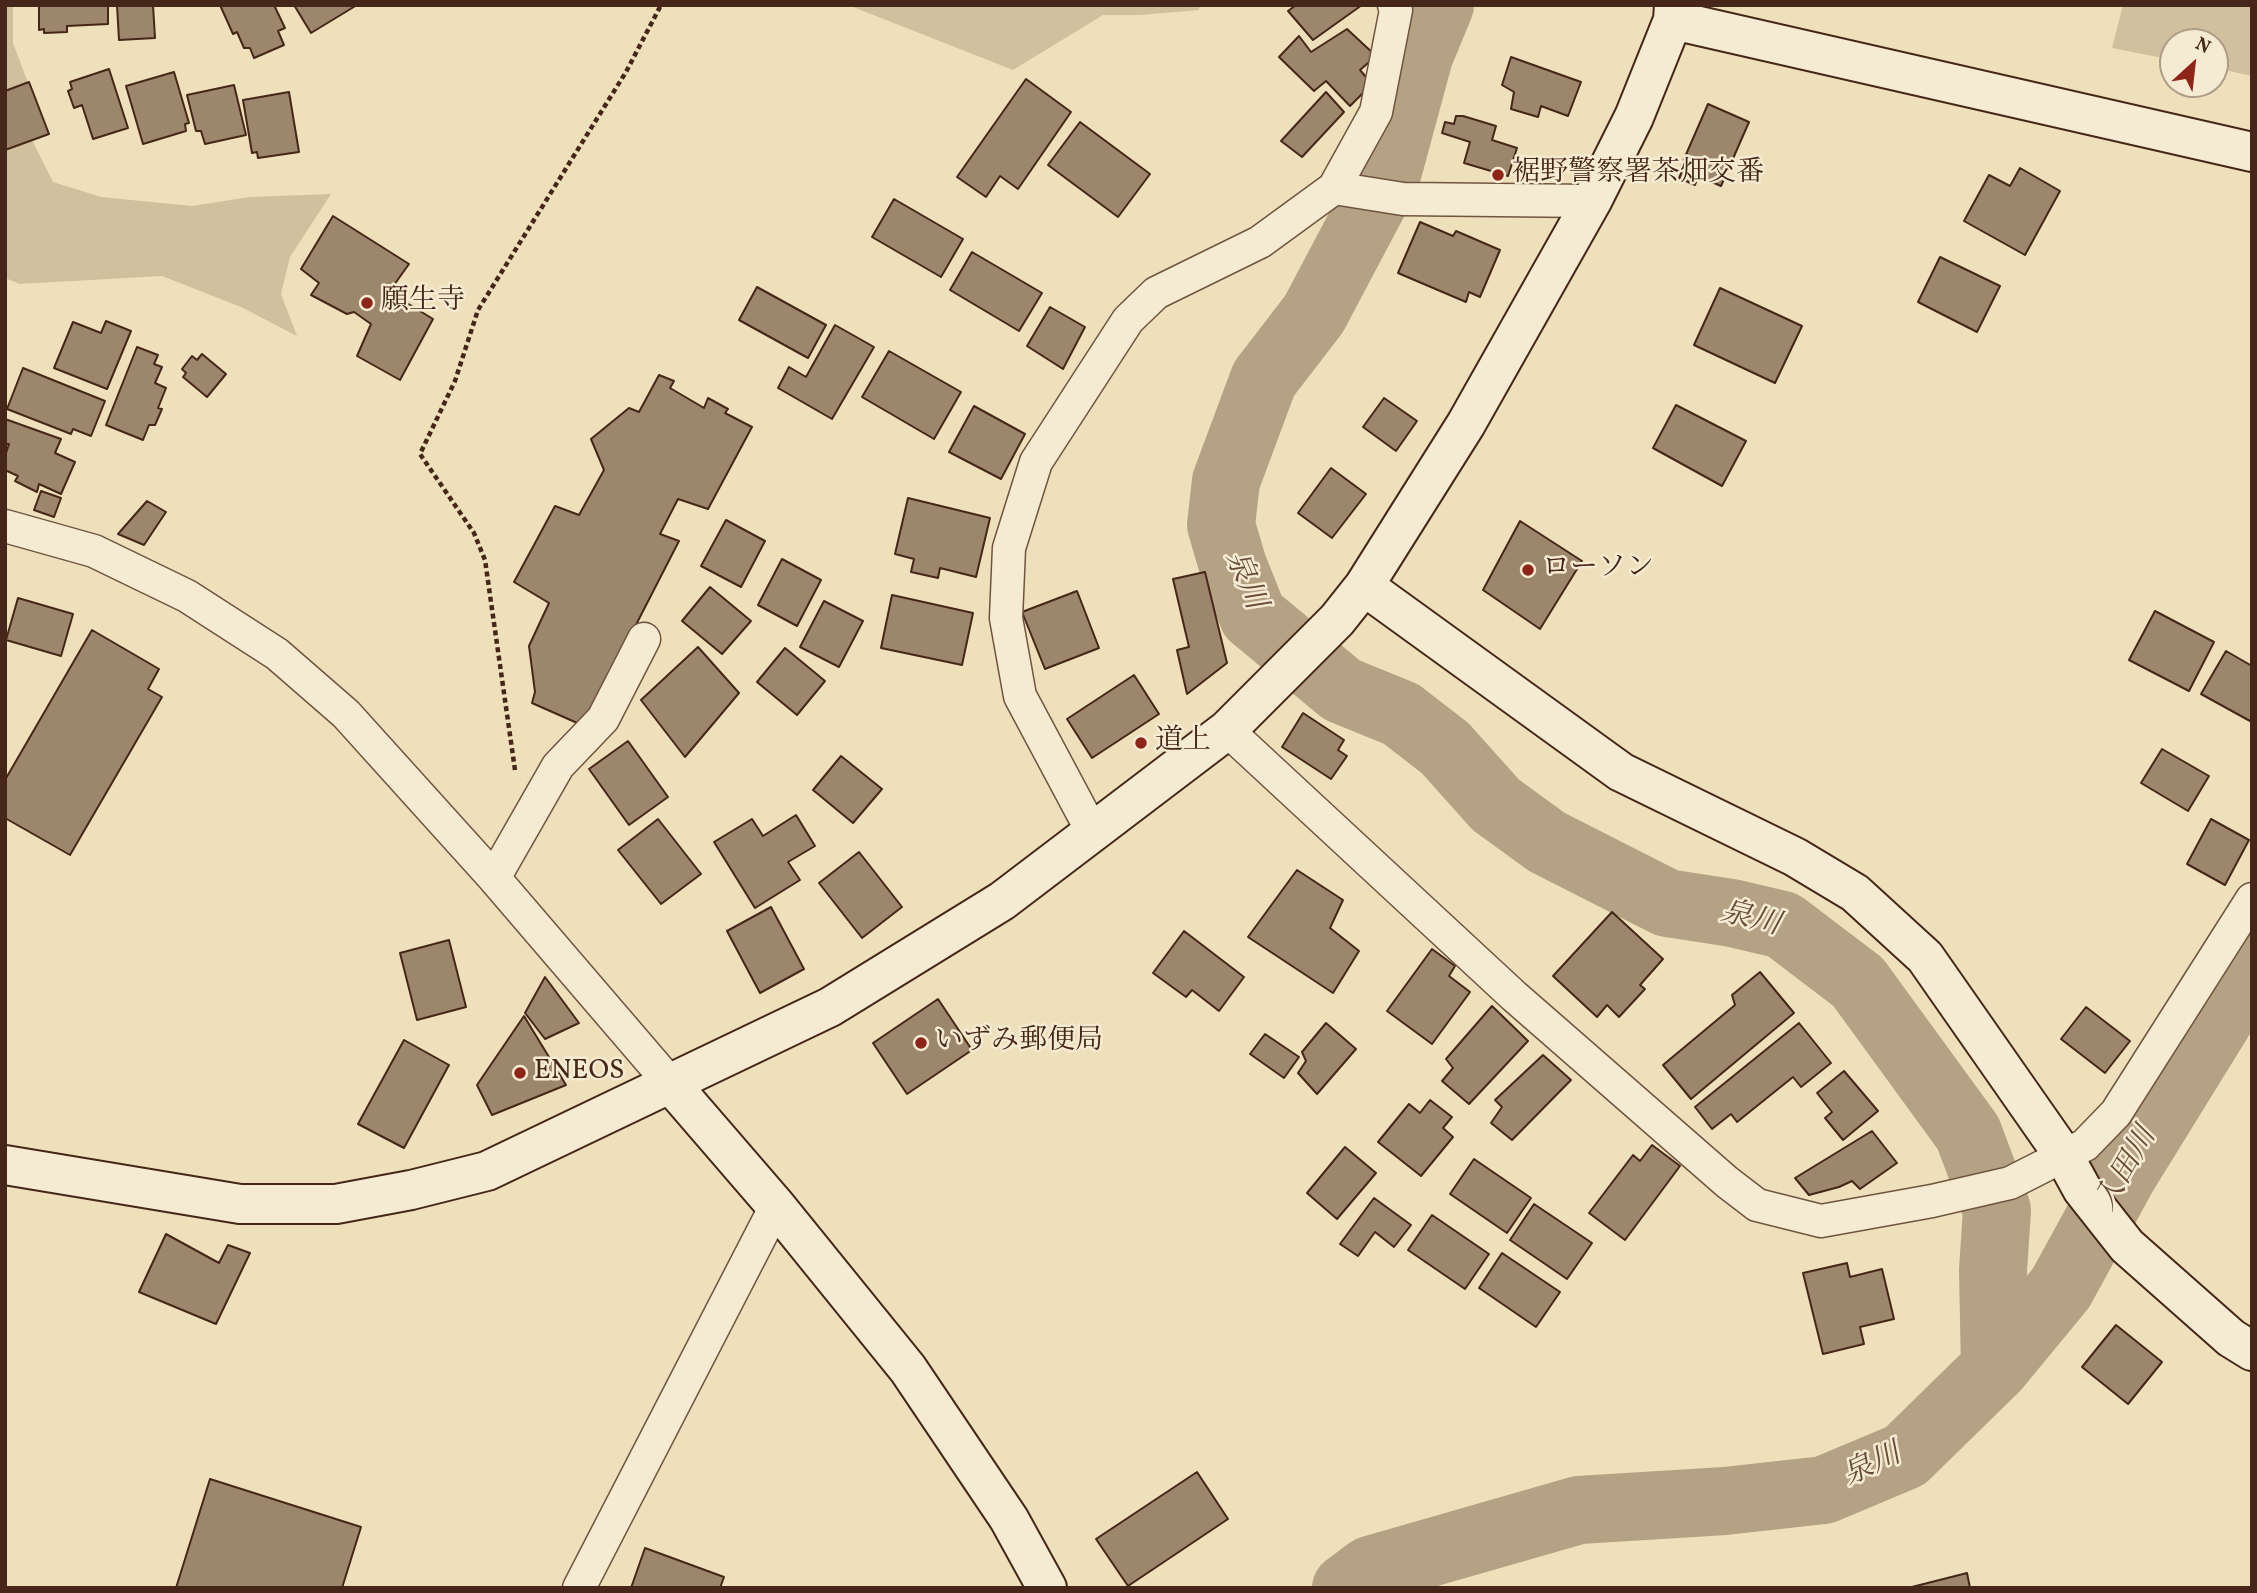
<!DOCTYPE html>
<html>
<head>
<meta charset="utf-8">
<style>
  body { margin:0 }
  #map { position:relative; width:2257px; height:1593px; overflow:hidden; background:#eee0ba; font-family:Vollkorn,serif }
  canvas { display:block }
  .frame { position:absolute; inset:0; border:7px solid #462618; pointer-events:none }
  .north { position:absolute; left:2159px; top:28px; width:70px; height:70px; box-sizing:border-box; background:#f4ebd2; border:2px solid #ae9c88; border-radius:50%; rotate:27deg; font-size:19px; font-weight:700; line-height:28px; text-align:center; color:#462618 }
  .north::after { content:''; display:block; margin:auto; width:24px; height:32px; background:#8f2418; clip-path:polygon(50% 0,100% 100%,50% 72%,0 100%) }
</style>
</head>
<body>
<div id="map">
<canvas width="2257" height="1593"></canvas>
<div class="frame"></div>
<div class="north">N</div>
</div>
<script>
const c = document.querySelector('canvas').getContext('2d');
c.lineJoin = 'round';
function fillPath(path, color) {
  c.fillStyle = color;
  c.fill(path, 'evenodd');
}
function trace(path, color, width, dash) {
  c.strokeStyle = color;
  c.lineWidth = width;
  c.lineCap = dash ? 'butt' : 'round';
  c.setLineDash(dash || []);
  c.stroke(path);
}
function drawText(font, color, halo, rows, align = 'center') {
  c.font = font + ' Vollkorn,"Noto Serif JP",serif';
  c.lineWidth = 5;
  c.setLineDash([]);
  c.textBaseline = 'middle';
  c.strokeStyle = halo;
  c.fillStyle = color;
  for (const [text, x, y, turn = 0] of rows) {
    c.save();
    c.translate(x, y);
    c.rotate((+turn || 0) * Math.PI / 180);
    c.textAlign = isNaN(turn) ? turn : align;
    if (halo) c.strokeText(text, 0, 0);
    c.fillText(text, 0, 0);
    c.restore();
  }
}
const green = new Path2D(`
  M5,5H13V43L30,88L31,138L53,182L101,197L192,206L250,197L331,194L290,257L281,294L297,336L241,307L162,276L20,284L5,278Z
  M848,5H1200L1199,10L1140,15H1103L1013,70Z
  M2123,5H2252V76L2215,68V42H2173V60L2112,48Z`);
const river = new Path2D(`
  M1440,5L1419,56L1386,178L1314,314L1264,379L1226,481L1221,525L1233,566L1253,616L1342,690L1401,714L1445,748L1496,805L1547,842L1667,903L1732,913L1783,925L1858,982L1968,1133L1997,1210L1993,1270L1995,1368
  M1346,1588L1370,1570L1579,1510L1725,1501L1824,1490L1905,1456L1995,1368L2061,1288L2124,1173L2252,966`);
const building = new Path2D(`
  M39,5H108V24L67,26V32L44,33V29L39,30Z
  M117,5H153L155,38L119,40Z
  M220,5H274L285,28L278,31L284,45L254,58L250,48H244L237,32L233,34Z
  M294,5H357L311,33Z
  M1296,5H1362L1313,40L1288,11Z
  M1347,29L1376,56L1360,70L1372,84L1350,106L1326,81L1314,91L1279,57L1299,36L1311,52Z
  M1511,57L1581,82L1568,116L1541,106L1538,117L1511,109L1514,92L1502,85Z
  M109,69L128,128L93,139L82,105L74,108L68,91L72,89L70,82Z
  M174,72L189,123L185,124L186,131L143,144L126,86Z
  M1026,79L1071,112L1018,189L1000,176L986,197L957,177Z
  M29,82L49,134L5,150V91Z
  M234,85L246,135L205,144L201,131H196L187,95Z
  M289,92L299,152L258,158L257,152L252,153L243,100Z
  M1326,92L1344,112L1302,157L1281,141Z
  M1708,104L1749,122L1721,186L1698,176L1695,185L1679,178L1684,167L1681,166Z
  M1456,116H1463L1496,126L1492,140L1517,148L1508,176L1464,163L1470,142L1442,133L1445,122L1454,124Z
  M1080,122L1150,174L1118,217L1048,165Z
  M2020,168L2060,191L2025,255L1964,221L1989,175L2010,186Z
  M894,199L963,239L941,277L872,237Z
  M333,216L409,264L389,292L433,319L400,380L357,356L371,324L354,312L347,314L311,295L319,283L301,269Z
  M1420,222L1453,236L1456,231L1500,250L1480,297L1469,292L1466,302L1398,273Z
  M972,252L1042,293L1019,331L950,290Z
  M1940,257L2000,286L1977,332L1918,302Z
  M757,287L826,325L808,358L739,320Z
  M1720,288L1802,326L1775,383L1694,345Z
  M1050,307L1085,327L1063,369L1027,346Z
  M106,321L131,331L107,389L54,368L73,322L101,333Z
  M835,325L874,347L832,419L778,388L789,367L806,377Z
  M137,347L158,355L154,364L162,367L155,383L166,388L158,408L162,409L155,425H149L143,440L106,425Z
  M889,351L961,392L934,439L862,397Z
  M202,354L226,374L207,397L183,377L186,373L182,369L192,356L197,360Z
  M23,368L105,401L91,436L73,429L71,434L7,409Z
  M659,375L674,381L670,388L704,408L708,398L728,409L725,413L752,427L708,509L678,499L660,534L679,541L584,726L532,703L535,692L529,646L549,603L514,582L555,506L579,515L604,470L591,439L629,408L639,412Z
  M1384,398L1417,421L1396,451L1363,427Z
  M1676,405L1746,441L1722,486L1653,448Z
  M974,406L1025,434L1001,479L949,452Z
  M5,419L61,439L55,453L75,462L61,494L39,484L37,492L15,481L18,476L5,470V456L9,444H5Z
  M1331,468L1366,494L1332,538L1298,513Z
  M41,491L61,498L54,517L34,510Z
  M908,498L990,518L976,577L940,568L938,578L911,572L914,559L895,554Z
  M147,501L166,512L144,545L118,534Z
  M726,520L765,541L741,587L701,566Z
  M1520,521L1582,561L1540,629L1483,590Z
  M782,559L821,580L797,626L758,605Z
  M1205,572L1227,663L1187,694L1177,650L1189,647L1173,579Z
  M710,587L751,621L722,654L682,621Z
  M1077,591L1099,648L1045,669L1022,612Z
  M892,595L973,613L962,665L881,648Z
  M18,598L73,614L61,656L6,640Z
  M824,601L863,621L839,667L800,647Z
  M2155,611L2214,642L2189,691L2129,660Z
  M92,630L159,669L148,689L162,697L70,855L5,818V780Z
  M698,647L739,693L685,757L641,700Z
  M785,648L825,681L797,715L757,682Z
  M2226,651L2252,666V718L2250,721L2201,694Z
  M1134,675L1159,714L1092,758L1067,719Z
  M1303,713L1344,740L1338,750L1347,756L1331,779L1282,747Z
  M628,741L668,797L629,825L589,769Z
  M2162,749L2209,776L2188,811L2141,783Z
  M841,756L882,789L853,823L813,790Z
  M796,815L815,846L788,862L800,880L755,908L714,842L752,819L763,836Z
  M658,819L701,874L661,904L618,850Z
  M2211,819L2249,840L2225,885L2187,864Z
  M859,852L902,907L862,938L819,883Z
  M1297,870L1343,900L1330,928L1359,951L1333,993L1248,937Z
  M771,907L804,969L760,993L727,931Z
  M1612,912L1663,959L1640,985L1645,989L1619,1017L1607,1005L1597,1017L1553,976Z
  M1184,931L1244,977L1219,1011L1192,990L1186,997L1153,973Z
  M449,940L466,1007L417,1020L400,953Z
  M1432,949L1455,966L1449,976L1470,992L1432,1044L1387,1011Z
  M1760,972L1794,1013L1691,1099L1663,1065L1735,1005L1732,995Z
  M545,977L579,1023L545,1039L525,1013Z
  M938,999L972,1050L907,1094L873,1043Z
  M1492,1006L1528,1041L1469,1104L1442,1081L1453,1068L1446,1059Z
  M2086,1007L2130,1041L2105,1073L2061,1039Z
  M524,1016L566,1085L492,1115L477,1085Z
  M1326,1023L1356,1049L1317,1094L1298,1073L1306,1061L1302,1052Z
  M1799,1023L1831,1063L1801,1087L1793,1077L1737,1122L1731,1114L1712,1129L1695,1107Z
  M1265,1034L1299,1057L1284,1078L1250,1054Z
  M404,1040L449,1065L404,1148L358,1124Z
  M1543,1055L1571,1080L1512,1140L1491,1123L1502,1107L1495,1100Z
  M1844,1071L1878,1111L1843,1140L1825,1118L1832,1112L1817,1093Z
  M1430,1100L1452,1117L1443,1128L1453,1137L1421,1176L1378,1142L1409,1104L1420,1113Z
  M1872,1131L1897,1163L1860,1189L1852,1181L1839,1187L1809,1195L1795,1178Z
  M1652,1145L1680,1166L1625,1240L1589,1213L1633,1155L1640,1161Z
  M1345,1147L1376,1173L1337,1219L1307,1193Z
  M1474,1159L1531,1198L1507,1233L1450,1194Z
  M1374,1198L1411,1225L1394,1247L1375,1232L1358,1256L1340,1244Z
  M1534,1204L1592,1243L1567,1279L1510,1240Z
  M1432,1215L1489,1254L1465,1289L1408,1250Z
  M166,1234L219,1263L228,1245L250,1253L216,1324L139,1292Z
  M1502,1253L1560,1292L1536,1327L1479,1288Z
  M1847,1263L1850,1277L1882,1269L1894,1319L1860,1327L1864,1344L1823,1354L1803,1273Z
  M2116,1325L2162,1362L2128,1404L2082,1367Z
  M1197,1472L1228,1519L1128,1586L1096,1539Z
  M210,1479L361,1527L342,1588H176Z
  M645,1548L724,1577L720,1588H631Z
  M1967,1573L1970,1588H1908Z`);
const path = new Path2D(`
  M515,770L485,560L474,533L420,454L455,381L478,310L626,72L661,5`);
const street = new Path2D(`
  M1334,188L1403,199L1592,201
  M5,526L94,551L187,596L277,654L346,714L494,878L669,1082
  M1227,730L1514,996L1727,1182L1757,1205L1821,1221L1932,1201L2010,1183L2085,1145L2116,1113L2252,899
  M1092,831L1020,696L1006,618L1009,548L1036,462L1128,320L1156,293L1260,242L1334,188L1376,112L1396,10L1394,5
  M494,878L558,766L603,719L644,639
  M579,1588L776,1206`);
const secondary = new Path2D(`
  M1673,20L2252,152
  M1364,586L1621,772L1795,857L1855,893L1925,957L2064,1156L2082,1189L2127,1246L2231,1338L2252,1351
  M669,1082L776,1206L908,1369L1009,1519L1047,1588
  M5,1165L240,1204H336L411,1190L487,1171L830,1007L1002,901L1227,730L1337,620L1364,586L1466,424L1592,201L1634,117L1673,20L1674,5`);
const markers = [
  [1498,175,7,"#8f2418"],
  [367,303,7,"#8f2418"],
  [1528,570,7,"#8f2418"],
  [1141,743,7,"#8f2418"],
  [921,1043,7,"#8f2418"],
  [520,1073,7,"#8f2418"]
];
const poiNames = [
  ["裾野警察署茶畑交番",1512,175],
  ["願生寺",381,303],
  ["ローソン",1542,570],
  ["道上",1155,743],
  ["いずみ郵便局",935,1043],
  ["ENEOS",534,1073]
];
const waterNames = [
  ["泉川",1243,581,67],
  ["泉川",1750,921,14],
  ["入田川",2128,1170,-60],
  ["泉川",1873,1467,-25]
];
fillPath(green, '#d1c09e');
trace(river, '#b5a183', 68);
fillPath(building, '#9d876c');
trace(building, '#462618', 2);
trace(street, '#705440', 35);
trace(secondary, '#462618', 42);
trace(path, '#462618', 4.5, [5, 3.5]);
trace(street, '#f4ebd2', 32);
trace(secondary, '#f4ebd2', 38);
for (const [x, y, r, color] of markers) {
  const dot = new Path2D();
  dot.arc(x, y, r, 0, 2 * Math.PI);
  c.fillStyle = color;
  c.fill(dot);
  trace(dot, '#f4ebd2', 2.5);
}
drawText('28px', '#462618', '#f4ebd2', poiNames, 'left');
drawText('italic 30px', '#674b38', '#f4ebd2', waterNames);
</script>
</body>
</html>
